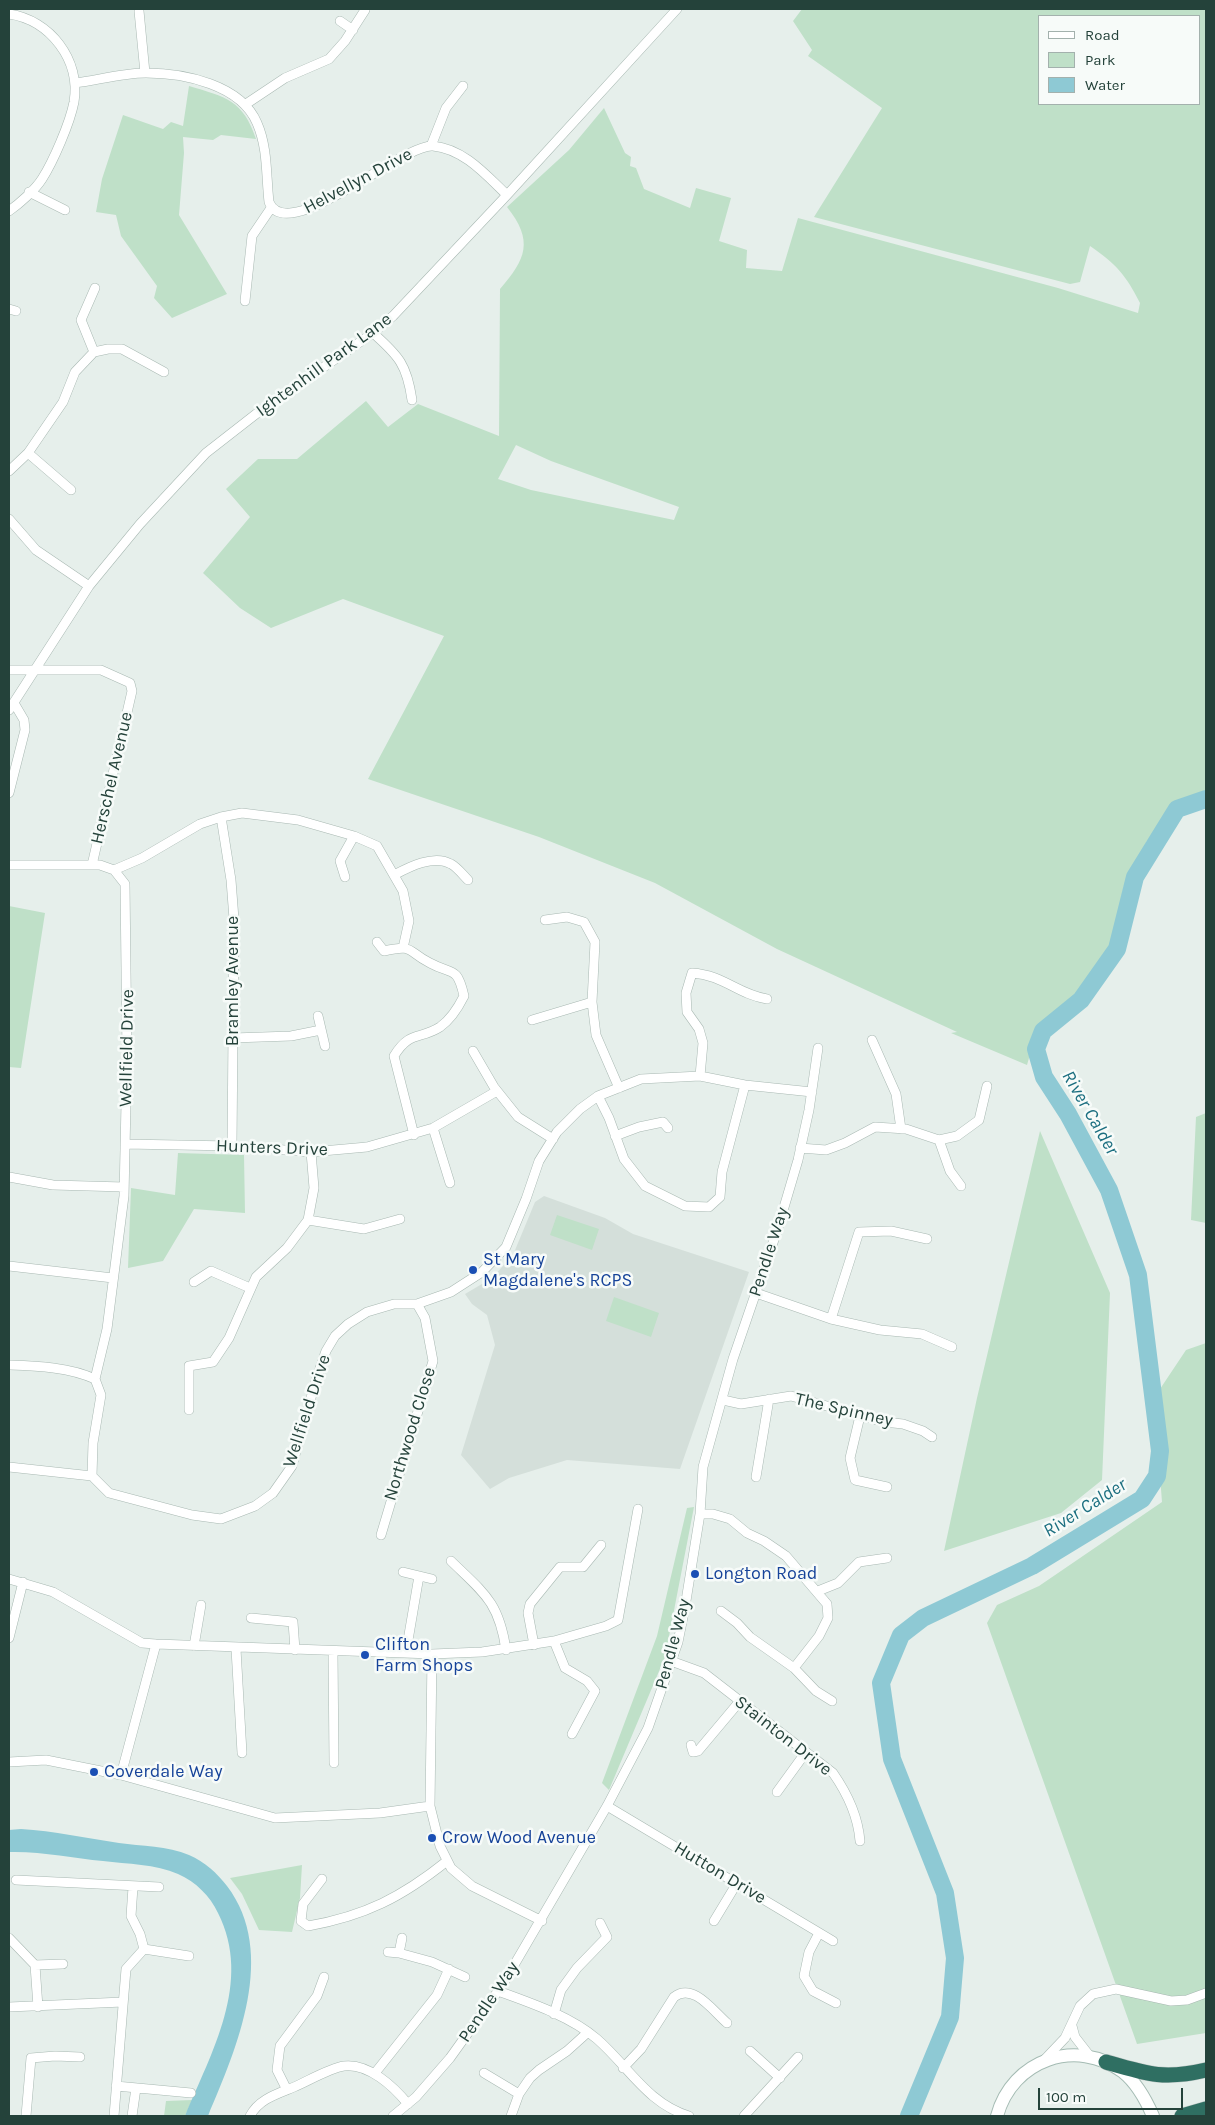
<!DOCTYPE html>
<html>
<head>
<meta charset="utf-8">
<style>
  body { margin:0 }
  #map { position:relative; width:1215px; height:2125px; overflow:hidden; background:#e6efeb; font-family:Karla,sans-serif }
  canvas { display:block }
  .frame { position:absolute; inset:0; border:10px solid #24423a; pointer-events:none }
  .legend { position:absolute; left:1038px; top:15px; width:162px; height:90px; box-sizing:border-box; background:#f7fbf9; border:1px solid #a3b1ad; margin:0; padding:6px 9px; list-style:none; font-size:15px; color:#24423a }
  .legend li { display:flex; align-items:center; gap:10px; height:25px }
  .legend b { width:25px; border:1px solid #a3b1ad }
  .scale { position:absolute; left:1038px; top:2088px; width:145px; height:22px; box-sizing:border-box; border:2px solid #24423a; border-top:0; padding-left:6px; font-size:15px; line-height:18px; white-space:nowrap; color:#24423a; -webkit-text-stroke:4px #f7fbf9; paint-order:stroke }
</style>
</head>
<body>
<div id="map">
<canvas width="1215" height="2125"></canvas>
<div class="frame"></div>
<ul class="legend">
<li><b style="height:6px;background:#fff"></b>Road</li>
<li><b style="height:14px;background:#bfe0c8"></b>Park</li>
<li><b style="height:14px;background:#8ec9d4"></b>Water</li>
</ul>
<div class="scale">100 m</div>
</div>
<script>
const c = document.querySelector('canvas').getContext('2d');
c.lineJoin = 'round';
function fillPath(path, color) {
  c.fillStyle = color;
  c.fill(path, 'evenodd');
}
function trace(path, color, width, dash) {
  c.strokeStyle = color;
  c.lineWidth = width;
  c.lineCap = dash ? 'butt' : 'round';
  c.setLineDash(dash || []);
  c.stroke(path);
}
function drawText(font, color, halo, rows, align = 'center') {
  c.font = font + ' Karla,sans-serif';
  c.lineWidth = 5;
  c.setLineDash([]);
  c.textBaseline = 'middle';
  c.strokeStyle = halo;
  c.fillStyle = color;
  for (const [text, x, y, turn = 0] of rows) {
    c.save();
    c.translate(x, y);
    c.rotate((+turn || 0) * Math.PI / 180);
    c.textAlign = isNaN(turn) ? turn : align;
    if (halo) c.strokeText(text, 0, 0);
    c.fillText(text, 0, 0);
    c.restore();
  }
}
const built = new Path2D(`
  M544,1196L605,1218L633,1234L749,1272L680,1469L567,1460L509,1478L490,1489L461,1455L495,1345L487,1315L472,1304L465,1294L492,1278L513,1255L535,1202Z`);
const green = new Path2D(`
  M802,9H1206V796L1197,797L1175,806L1147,841L1124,886L1108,953L1075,999L1037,1030L1027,1065L951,1033L957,1032L777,949L655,883L539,837L368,779L444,636L343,599L271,628L240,608L203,573L250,517L226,489L258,459H297L366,401L388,427L418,404L499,436L500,289C526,259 534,241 507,207L569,150L604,108L625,153L631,157L630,166L636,168L644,189L690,208L696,188L731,198L719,241L747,250L746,268L782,271L798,218L1058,288L1138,313L1140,303C1126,275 1116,264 1090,246L1080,282L1070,284L814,217L882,108L808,56L812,50L793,21ZM1199,16V104H1039V16ZM516,445L551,461L679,507L674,520L531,490L498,479Z
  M189,86C226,97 243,100 256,139L221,135L213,140L183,137L184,153L179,215L227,294L172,318L154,298L157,286L121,236L116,215L96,212L102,179L123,115L163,129L171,122L183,126Z
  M9,906L45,913L21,1068L9,1067Z
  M1206,1113V1223L1191,1220L1196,1117Z
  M1040,1131L1110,1293L1102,1480L1061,1513L944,1551L977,1398Z
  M178,1153L244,1155L245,1213L194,1209L163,1261L128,1268L131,1188L175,1195Z
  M557,1215L599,1229L592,1250L550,1235Z
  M614,1297L659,1313L651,1337L606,1321Z
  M1206,1343V2033L1137,2044L987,1623L997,1605L1039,1586L1162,1502L1154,1398L1186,1350Z
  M694,1507L665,1657L609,1790L602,1783L657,1636L687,1508Z
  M302,1865L300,1898L292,1932L259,1930L242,1894L230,1878Z
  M192,2100L185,2116H164L166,2101Z`);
const water = new Path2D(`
  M21,1829C54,1831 86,1838 119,1843C141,1846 168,1846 189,1855C205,1862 217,1873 227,1886C278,1953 237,2048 208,2116H185C211,2053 253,1982 218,1913C210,1896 196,1882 178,1874C156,1864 127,1864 103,1861C73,1858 40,1851 9,1852V1830Z`);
const river = new Path2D(`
  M909,2116L950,2017L955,1958L945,1893L892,1759L881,1683L901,1635L923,1618L1032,1566L1142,1499L1157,1476L1160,1451L1138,1275L1109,1190L1068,1114L1044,1077L1036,1049L1043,1031L1081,1000L1117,949L1135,877L1177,809L1206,799`);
const minor = new Path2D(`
  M139,11L145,73
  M9,14C50,20 81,60 74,102C70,123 53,162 42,179C35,190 19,204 9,211
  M340,21L353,30
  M75,83C98,80 123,73 146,73C185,73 241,85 257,123C268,148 266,176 269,202C287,247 403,143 433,146C464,149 486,175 507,195
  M246,104L285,78L329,59L345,41L365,10
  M431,146L446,108L463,86
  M29,192L65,210
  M245,301L252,236L271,208
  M9,309L16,311
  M373,333C399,356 407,365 412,400
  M94,352L81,320L95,288
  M28,453L71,490
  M9,471L28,453L63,402L75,372L94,352L108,349H122L164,372
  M9,519L36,550L89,586
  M9,670H101L130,683L132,691L92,865
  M9,710L89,586L140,524L206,453L256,414L373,333L393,316L507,195L677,9
  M9,793L25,730L24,720L14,703
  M221,817L231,880L234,919L232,1146
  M9,865H100L114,870L125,884L127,1056L124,1196L107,1329L95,1379L101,1395L93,1443L92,1476L109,1493L192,1515L221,1519L255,1506L273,1493L292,1466L316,1380L326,1351L335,1336L348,1324L367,1312L394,1304H417L451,1292L482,1272L506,1247L526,1199L539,1161L557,1132L580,1109L598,1096L641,1079L700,1076L745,1085L812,1092
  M114,870L142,858L200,824L221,817L242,813L298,820L354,836L377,846L403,891L409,921L403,948
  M394,875C409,867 434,854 451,864C457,867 463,875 468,880
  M345,877L340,861L354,836
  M545,920L567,917L584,922L595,942L592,1002L596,1035L619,1088
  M377,942L384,951C415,944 406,951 430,963C452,975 457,965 464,996C459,1006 450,1020 440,1027C420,1040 410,1030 394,1056L414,1135
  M318,1016L325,1046
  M532,1020L592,1002
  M233,1038L291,1036L321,1030
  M872,1040L896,1094L901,1129
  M473,1051L494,1087L518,1117L553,1139
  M700,1076L703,1043L699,1029L687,1012L686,993L692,973C724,975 737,994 767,999
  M598,1096L609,1118L624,1159L645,1186L685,1206L709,1207L720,1197L722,1172L745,1085
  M433,1128L450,1183
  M615,1136L639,1127L663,1122L668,1128
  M939,1140L950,1171L961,1186
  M125,1144L232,1146L311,1152L367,1147L433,1128L497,1091
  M800,1148L826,1150L845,1143L875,1127L906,1129L939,1140L957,1136L979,1120L987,1086
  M9,1177L53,1185L124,1187
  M308,1220L364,1229L400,1219
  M9,1266L113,1278
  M194,1282L211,1271L250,1288
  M756,1293L831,1319L880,1330L922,1334L952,1347
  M831,1319L859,1232L891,1231L927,1239
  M9,1365C37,1366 69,1367 95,1379
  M723,1400L741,1404L791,1396L884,1422L903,1424L923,1431L932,1437
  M189,1410V1366L213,1362L229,1338L256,1277L287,1248L308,1220L314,1188L311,1152
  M860,1416L850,1458L855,1480L887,1487
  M9,1467L92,1476
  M756,1477L769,1399
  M700,1514H713L730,1519L747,1533L764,1541L786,1556L827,1604L828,1618L819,1636L794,1668
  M381,1535L433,1361L425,1318L417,1304
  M451,1561C484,1593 499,1602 506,1650
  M403,1572L432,1579
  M9,1579L53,1592L142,1643L156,1644L432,1654L482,1652L554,1641L606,1626L618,1620L638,1509
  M818,1591L838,1583L859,1562L887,1558
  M721,1611L737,1623L750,1637L794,1668L816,1691L832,1701
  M251,1618L293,1622L295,1650
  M9,1638L23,1582
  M554,1641L565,1668L587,1681L595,1691L572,1734
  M534,1645L528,1613L530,1604L560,1567H583L601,1545
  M194,1646L201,1605
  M236,1649L242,1753
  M333,1652L334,1763
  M406,1652L419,1576
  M432,1654L430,1806L440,1846L451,1868L472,1886L542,1921
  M671,1661L704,1673L833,1773C847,1793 858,1816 860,1841
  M691,1745L693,1752L698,1751L740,1701
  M9,1762L46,1760L121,1775L275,1818L380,1813L430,1806
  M121,1775L156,1644
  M777,1792L806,1752
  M607,1806L833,1941
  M322,1879L303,1904L301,1921L308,1926C365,1916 402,1897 447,1861
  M16,1880L159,1887
  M714,1921L737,1883
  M819,1933L809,1952L804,1976L813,1991L836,2003
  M9,1938L35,1965L63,1964
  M402,1938L399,1953L432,1962L465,1977
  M144,1949L189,1956
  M388,1952L399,1953
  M35,1965L38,2007
  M498,1991C531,2003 570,2016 597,2039C628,2066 648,2104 689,2116
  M9,2007L123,2002
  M554,2014L561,1990L577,1968L607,1937L600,1923
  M1072,2026L1075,2037L1089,2055
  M750,2051L780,2078
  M1045,2059L1065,2038L1080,2006L1093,1994L1116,1989L1171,2001L1187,2000L1206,1993
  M623,2068L641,2049L674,1997C693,1982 713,2011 727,2023
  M375,2073L437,1995L449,1969
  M484,2073L519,2094
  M116,2086L191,2093
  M287,2090L277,2070L280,2046L317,1996L324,1977
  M26,2116L31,2058L55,2056L80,2057
  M114,2116L126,1969L144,1949L140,1934L131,1916L133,1887
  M132,2116L136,2088
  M250,2116C259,2099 277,2094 294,2087C308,2081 330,2068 344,2066C369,2063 394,2087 408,2104
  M393,2116L416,2097L450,2058L503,1984L607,1806L648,1728L678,1642L685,1607L700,1514L703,1467L733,1359L777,1231L798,1160L809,1110L818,1048
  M511,2116L519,2094L530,2078L539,2070L567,2051L587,2033
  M744,2116L798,2057`);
const secondary = new Path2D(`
  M997,2116C1012,2060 1076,2037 1123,2072C1137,2083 1146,2100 1153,2116`);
const motorway = new Path2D(`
  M1106,2062C1147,2074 1164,2080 1206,2070
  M1182,2116L1206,2109`);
const markers = [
  [473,1270,5,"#1a4fb4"],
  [695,1574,5,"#1a4fb4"],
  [365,1655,5,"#1a4fb4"],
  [94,1772,5,"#1a4fb4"],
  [432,1838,5,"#1a4fb4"]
];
const streetNames = [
  ["Helvellyn Drive",358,181,-28],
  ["Ightenhill Park Lane",324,365,-36],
  ["Herschel Avenue",112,778,-77],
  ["Bramley Avenue",233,981,-90],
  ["Wellfield Drive",127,1048,-89],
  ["Hunters Drive",272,1148,2],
  ["Pendle Way",769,1252,-72],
  ["The Spinney",844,1410,13],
  ["Wellfield Drive",307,1411,-72],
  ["Northwood Close",410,1434,-73],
  ["Pendle Way",673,1644,-75],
  ["Stainton Drive",783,1736,38],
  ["Hutton Drive",720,1873,31],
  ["Pendle Way",489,2002,-56]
];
const transitNames = [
  ["St Mary",483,1260],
  ["Magdalene's RCPS",483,1281],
  ["Longton Road",705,1574],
  ["Clifton",375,1645],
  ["Farm Shops",375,1666],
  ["Coverdale Way",104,1772],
  ["Crow Wood Avenue",442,1838]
];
const waterNames = [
  ["River Calder",1090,1113,60],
  ["River Calder",1085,1508,-32]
];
fillPath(built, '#d4dfda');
fillPath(green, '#bfe0c8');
fillPath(water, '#8ec9d4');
trace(river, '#8ec9d4', 18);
trace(minor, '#a8b8b2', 10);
trace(secondary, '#a4bbb3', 14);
trace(motorway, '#c2cac8', 16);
trace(minor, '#fff', 9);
trace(secondary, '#fff', 12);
trace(motorway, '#2f6f62', 15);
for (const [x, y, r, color] of markers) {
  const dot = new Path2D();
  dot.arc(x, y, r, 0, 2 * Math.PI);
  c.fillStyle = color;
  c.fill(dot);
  trace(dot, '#f7fbf9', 2);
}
drawText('18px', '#24423a', '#f7fbf9', streetNames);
drawText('18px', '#164399', '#f7fbf9', transitNames, 'left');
drawText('italic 19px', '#1c6f80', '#f7fbf9', waterNames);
</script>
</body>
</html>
